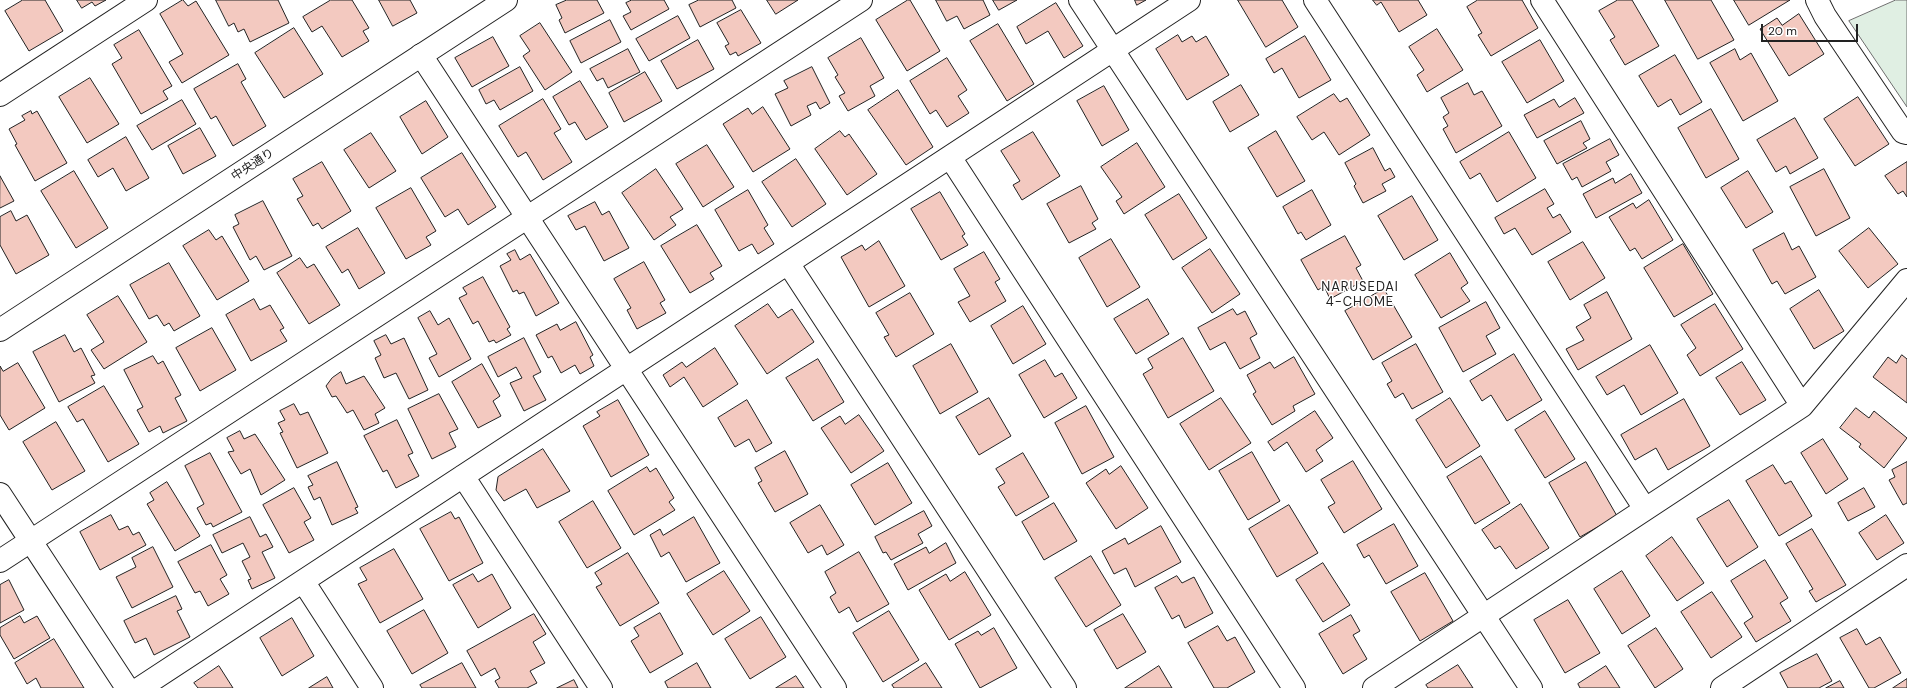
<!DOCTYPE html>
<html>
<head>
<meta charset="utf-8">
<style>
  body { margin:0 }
  #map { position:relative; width:1907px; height:688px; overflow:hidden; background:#fff; font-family:"DM Sans",sans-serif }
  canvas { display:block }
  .scale { position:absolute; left:1761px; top:24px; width:97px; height:18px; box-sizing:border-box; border:2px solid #222; border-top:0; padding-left:5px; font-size:12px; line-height:14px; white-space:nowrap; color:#222; -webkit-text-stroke:3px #fff; paint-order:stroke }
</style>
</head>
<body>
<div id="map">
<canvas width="1907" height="688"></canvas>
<div class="scale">20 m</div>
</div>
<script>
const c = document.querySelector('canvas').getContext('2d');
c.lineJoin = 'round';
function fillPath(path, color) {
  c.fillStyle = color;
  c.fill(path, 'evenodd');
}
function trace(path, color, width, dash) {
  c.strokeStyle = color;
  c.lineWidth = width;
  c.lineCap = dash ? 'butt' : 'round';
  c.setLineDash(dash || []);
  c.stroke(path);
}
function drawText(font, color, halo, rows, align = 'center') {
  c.font = font + ' "DM Sans","Noto Sans JP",sans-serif';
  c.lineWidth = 3;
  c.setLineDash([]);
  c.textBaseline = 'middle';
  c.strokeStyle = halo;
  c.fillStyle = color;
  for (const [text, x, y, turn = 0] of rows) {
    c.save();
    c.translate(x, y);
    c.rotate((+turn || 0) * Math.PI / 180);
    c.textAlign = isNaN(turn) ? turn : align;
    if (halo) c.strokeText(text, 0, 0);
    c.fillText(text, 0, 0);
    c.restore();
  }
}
const green = new Path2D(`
  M1896,0H1907V107L1849,21Z`);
const building = new Path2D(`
  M23,0H45L63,31L29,51L5,11Z
  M77,0H106L95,6L92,2L82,8Z
  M183,0L188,6L196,1L229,55L182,83L169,62L183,54L160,14Z
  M216,0H278L289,23L250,42L244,29L238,32L234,23L229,26Z
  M331,0H352L369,28L363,31L369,41L342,57L322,26L312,32L303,17Z
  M379,0H410L417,13L393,26Z
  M567,0H597L604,13L565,33L559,20L562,18L556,5Z
  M632,0H664L669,9L631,30L623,16L631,12L626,3Z
  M699,0H732L736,8L700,27L689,5Z
  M767,0H798L776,14Z
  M908,0H910L940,51L907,71L876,20Z
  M936,0H983L990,15L964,29L957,16L947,21Z
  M993,0H1017L999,10Z
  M1135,0H1146L1137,5Z
  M1238,0H1282L1298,27L1266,47Z
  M1373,0H1418L1427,15L1399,32L1381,2L1377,5Z
  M1478,0H1522L1538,28L1491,56L1478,35L1482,33L1467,7Z
  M1618,0H1632L1659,46L1625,65L1610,40L1615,37L1599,11Z
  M1665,0H1711L1734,40L1698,59Z
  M1734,0H1790L1749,25Z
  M1056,3L1083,46L1064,58L1048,31L1026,44L1017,27Z
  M741,10L761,43L738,56L736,52L730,55L725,46L729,44L717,23Z
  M1799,14L1824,54L1789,76L1760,29L1777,18L1782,25Z
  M678,16L690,38L649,61L636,39Z
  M610,20L621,42L581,63L570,41Z
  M540,23L572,72L545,90L523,56L530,51L520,36Z
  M998,24L1034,84L1007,101L970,41Z
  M294,28L323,74L284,98L255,53Z
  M1437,29L1463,70L1427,92L1417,75L1424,70L1409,47Z
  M139,30L172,86L163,91L168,99L141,114L112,64L122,58L114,45Z
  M1178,35L1182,42L1192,36L1196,42L1206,36L1229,75L1187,100L1156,49Z
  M1305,36L1331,80L1299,98L1282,68L1274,73L1266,59Z
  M493,37L509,66L472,87L455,58Z
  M861,38L884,78L870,86L875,96L848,111L839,96L845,93L835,77L838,75L828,58Z
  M698,40L714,69L677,89L661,61Z
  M1540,40L1564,81L1527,103L1502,62Z
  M628,49L640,72L608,88L603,78L597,81L590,69Z
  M1735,49L1740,60L1751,53L1778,101L1743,121L1710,63Z
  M1675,55L1702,102L1680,115L1671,99L1658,107L1639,76Z
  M947,58L967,90L958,96L969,113L947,127L936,110L930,114L910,81Z
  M238,64L246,79L241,82L266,126L233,146L216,116L211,119L194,89Z
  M520,67L533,91L500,110L494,100L486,104L479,90Z
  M812,67L830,103L820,109L816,102L807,106L811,115L791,126L775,94L788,88L784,81Z
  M645,72L662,101L624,122L609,93Z
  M90,78L119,124L87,143L59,97Z
  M580,81L608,127L586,140L575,122L569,125L553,97Z
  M1468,83L1474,95L1482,91L1502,126L1456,153L1443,129L1448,126L1443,117L1449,113L1441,98Z
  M1241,85L1259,115L1230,132L1213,102Z
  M1104,86L1129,130L1102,146L1077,101Z
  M898,90L933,147L906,165L868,110Z
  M1334,94L1340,102L1347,98L1370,135L1339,155L1324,132L1312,140L1297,117Z
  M1858,97L1889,144L1855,166L1824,119Z
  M1575,98L1584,113L1537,138L1524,115L1554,99L1559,107Z
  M543,99L561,129L554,133L572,162L543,180L526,152L518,157L499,126Z
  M182,100L196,124L152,150L137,126Z
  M426,101L448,137L422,154L400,117Z
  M763,107L790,149L753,172L723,124L748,108L752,114Z
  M1711,109L1739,159L1706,178L1678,128Z
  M31,111L32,114L37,111L67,163L35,181L15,145L17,144L9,129L25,120L22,116Z
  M1795,118L1818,158L1790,174L1786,166L1776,172L1757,140Z
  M1581,121L1590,139L1583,143L1587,148L1557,164L1544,141Z
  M200,128L216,156L183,174L168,146Z
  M840,131L845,137L849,134L877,174L847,195L815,149Z
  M1276,131L1305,181L1277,197L1248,148Z
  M1033,132L1060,176L1022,200L1013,185L1020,181L1001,151Z
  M1509,132L1536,178L1497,202L1480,173L1470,179L1460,162Z
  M371,133L396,171L369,188L344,150Z
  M126,137L149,178L126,191L113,168L98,177L88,160Z
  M1610,139L1619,155L1606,162L1611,171L1582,187L1577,177L1572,180L1563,164Z
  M1137,143L1165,187L1124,214L1116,201L1122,197L1101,167Z
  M707,145L734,187L703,207L676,164Z
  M1373,148L1385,171L1390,168L1395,177L1382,184L1386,191L1363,203L1354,186L1356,184L1345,163Z
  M462,153L496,207L468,225L458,209L445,217L421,178Z
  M796,159L826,204L792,227L762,182Z
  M322,162L351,211L322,229L318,223L313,226L297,199L303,196L293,179Z
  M1907,162V197L1903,191L1898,194L1885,176Z
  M656,169L683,209L670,217L676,225L654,240L622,193Z
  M1824,169L1850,218L1816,236L1790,187Z
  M74,171L108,228L76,248L41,191Z
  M1748,171L1773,212L1746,228L1721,188Z
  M1631,174L1642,193L1596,218L1583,194L1613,178L1615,183Z
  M0,176L14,201L0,208Z
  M1081,186L1098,219L1092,223L1096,229L1069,243L1047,204Z
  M411,188L436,231L426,237L431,245L406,259L376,208Z
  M1545,189L1554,204L1547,208L1553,218L1560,214L1571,232L1532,255L1515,228L1504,234L1495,218Z
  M748,190L768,225L764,228L774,244L758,254L752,244L739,251L715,210Z
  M1312,190L1331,225L1306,240L1301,232L1298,234L1283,207Z
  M940,192L965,234L962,236L968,245L941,260L911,209Z
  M1179,194L1207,238L1173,260L1145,215Z
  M1412,196L1438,240L1404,260L1378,216Z
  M1649,200L1673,240L1642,259L1635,248L1630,251L1609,217L1633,203L1636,208Z
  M263,201L292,256L264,270L256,256L250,260L233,227L239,224L235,215Z
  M595,202L602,215L609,211L629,248L604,261L585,226L576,230L568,216Z
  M11,211L16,221L27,215L49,255L16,274L0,245V217Z
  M697,225L722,266L710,273L714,279L690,293L661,246Z
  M358,228L385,273L359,289L348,269L342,273L326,247Z
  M1869,228L1898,264L1868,288L1839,251Z
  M209,230L216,240L222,236L249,281L217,300L183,246Z
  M1784,233L1792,250L1799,246L1816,277L1785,294L1777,281L1772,284L1753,250Z
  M1345,236L1361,265L1356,268L1363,281L1330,299L1324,286L1318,290L1301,260Z
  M1111,239L1140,287L1107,307L1079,258Z
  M879,241L905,286L869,307L841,257L862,245L865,250Z
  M1583,242L1605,278L1570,300L1548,262Z
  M1683,244L1713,294L1674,317L1644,268Z
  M1210,249L1240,294L1212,313L1182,268Z
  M515,250L520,260L530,254L559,303L536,316L524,292L519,294L517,290L513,292L500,266L511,260L507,254Z
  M984,252L1000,279L995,282L1006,301L970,322L958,302L970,296L954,269Z
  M1450,253L1468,283L1461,288L1470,301L1441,318L1415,275Z
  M300,258L307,268L314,264L340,305L309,324L277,273Z
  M644,262L665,300L660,303L666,313L637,329L627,310L631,308L614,279Z
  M169,263L200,316L174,331L169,323L164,326L157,315L149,319L130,285Z
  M483,277L510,327L507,329L511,335L496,343L494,340L489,342L478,321L473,324L459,298L467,294L463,288Z
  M1384,289L1412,337L1373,360L1345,311Z
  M1819,290L1844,331L1814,349L1790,309Z
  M1607,292L1632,339L1578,370L1566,349L1584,340L1576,327L1591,318L1584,305Z
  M910,293L934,334L896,357L884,337L889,335L876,313Z
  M118,296L147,342L104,369L91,350L104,342L87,315Z
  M254,299L260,310L270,305L284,328L280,330L287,341L251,361L226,315Z
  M1148,299L1169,334L1136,354L1114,319Z
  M1486,302L1500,328L1486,336L1496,354L1463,372L1439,328Z
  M768,304L778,318L792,309L814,342L767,374L735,326Z
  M1715,304L1743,349L1700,376L1687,355L1696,348L1681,325Z
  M1023,306L1046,344L1013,364L991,326Z
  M1233,309L1237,315L1245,311L1257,334L1250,338L1260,358L1240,369L1225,342L1210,350L1198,328Z
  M430,311L438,325L449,318L471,359L439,377L429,358L437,354L418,318Z
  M576,322L593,355L590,357L594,366L580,374L575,365L561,373L552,356L548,358L536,335L557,324L560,330Z
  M212,328L236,370L200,391L176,348Z
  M65,335L74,352L81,348L95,375L91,376L95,383L59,402L33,352Z
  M386,335L391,344L404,338L428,390L409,399L396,373L384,378L375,358L381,355L374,341Z
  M524,338L541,372L533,376L546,400L524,411L510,383L522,378L516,367L498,377L488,357Z
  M1183,338L1214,391L1168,418L1143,374L1153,368L1148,359Z
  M951,344L978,392L940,414L913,366Z
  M1416,344L1443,392L1412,409L1403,393L1395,398L1387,384L1392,381L1382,363Z
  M1650,345L1678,393L1641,415L1624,385L1607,395L1596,377Z
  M715,348L738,384L703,407L684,377L670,387L663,375L682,362L686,367Z
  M1514,354L1542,400L1507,421L1491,395L1482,401L1470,381Z
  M1902,355L1907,359V403L1873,377L1888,357L1896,363Z
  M153,356L158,364L163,361L181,395L175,398L187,421L163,433L160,426L149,432L137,410L143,407L124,370Z
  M1294,357L1315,394L1293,406L1295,411L1272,425L1253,394L1256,392L1247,375L1270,362L1274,368Z
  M818,359L844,402L813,421L786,378Z
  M1045,360L1055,377L1062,373L1077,398L1044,418L1019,375Z
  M1742,362L1766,400L1740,415L1716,378Z
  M18,363L45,408L9,430L0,415V366L3,371Z
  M482,364L500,396L493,401L501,416L478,428L452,382Z
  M341,372L346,384L364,376L385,408L375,414L379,423L364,430L353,410L347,413L336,396L332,397L326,386L332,378Z
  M104,386L139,444L108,462L83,419L77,422L68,407Z
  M439,394L458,429L449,433L456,447L432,459L408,409Z
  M989,398L1011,436L979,455L956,417Z
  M1221,398L1251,443L1209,470L1180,424Z
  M1450,398L1480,446L1446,468L1416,420Z
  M1684,399L1710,446L1668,470L1656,448L1635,460L1621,435Z
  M618,400L649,455L611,477L583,426L600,416L597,412Z
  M747,400L772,443L756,452L749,439L735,447L718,418Z
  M294,404L300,415L308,412L328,453L297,468L280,433L283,432L278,423L285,420L280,411Z
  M1086,406L1114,457L1082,474L1055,423Z
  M1856,408L1869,418L1874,411L1907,438L1884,468L1859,447L1861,444L1840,428Z
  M1315,411L1333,438L1316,450L1323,461L1306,472L1287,442L1274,451L1268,442Z
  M1545,411L1575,459L1545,478L1515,430Z
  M859,415L884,451L851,473L821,428L840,416L845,424Z
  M397,420L413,453L408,455L419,476L396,488L387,470L383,472L364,436Z
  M56,422L85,471L52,490L23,442Z
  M240,431L244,439L255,434L285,480L261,495L250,469L241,474L228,452L234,451L227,438Z
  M1823,439L1848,479L1826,494L1801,453Z
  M543,449L570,491L537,508L526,489L504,501L496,490L498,477Z
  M785,451L808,494L775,512L758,483L762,481L755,468Z
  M1252,452L1280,501L1248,520L1219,471Z
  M210,453L242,512L213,527L211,523L206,525L197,508L204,504L185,466Z
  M1023,453L1049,497L1016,516L998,487L1005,483L996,469Z
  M1481,456L1510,503L1475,524L1447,477Z
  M1353,461L1382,509L1344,533L1328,507L1335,503L1321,480Z
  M337,462L358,507L355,508L358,513L332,525L320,497L314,500L308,487L313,485L308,476Z
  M1586,462L1617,516L1580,537L1549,483Z
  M1907,462V503L1903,505L1889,480L1895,477L1892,470Z
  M888,463L912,503L875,525L851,485Z
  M1773,465L1785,484L1791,481L1812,516L1779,536L1746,481Z
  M1121,466L1148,508L1116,529L1086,483L1106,469L1109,474Z
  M647,467L650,472L656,468L674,498L669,502L675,510L634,535L608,491Z
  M167,482L200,536L175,551L147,504L154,500L150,493Z
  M294,488L311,518L304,522L314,540L289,553L263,505Z
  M1864,488L1875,507L1848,521L1838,503Z
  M1729,500L1758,547L1727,567L1697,519Z
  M593,501L621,548L587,568L559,522Z
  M1054,503L1077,541L1044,560L1022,522Z
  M1521,504L1549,548L1516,569L1500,546L1495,549L1482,530Z
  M820,505L844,545L827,555L822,545L808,553L790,523Z
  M1289,505L1318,553L1277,577L1249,529Z
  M924,511L932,526L918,534L923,543L891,560L886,552L883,553L875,537Z
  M451,512L455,519L459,517L483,563L449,581L420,529Z
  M111,515L119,530L128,526L133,535L139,532L146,545L100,570L80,532Z
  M1886,515L1904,543L1877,560L1859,533Z
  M250,517L260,537L266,534L273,547L262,552L275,578L252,589L248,580L251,579L242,561L250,557L243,543L222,553L213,535Z
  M694,517L720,563L686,582L669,552L661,557L650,535L660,529L663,535Z
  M1394,524L1418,566L1386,584L1369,555L1364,558L1357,545Z
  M1161,526L1181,562L1135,587L1126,568L1114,574L1102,551L1125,538L1128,544Z
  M1812,529L1846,585L1816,602L1809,591L1813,589L1786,544Z
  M1672,537L1704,583L1677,601L1646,556Z
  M946,543L956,563L908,590L894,564L926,547L929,553Z
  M211,545L227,575L220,579L229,594L208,606L200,591L195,593L178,562Z
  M153,547L173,587L132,608L116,577L136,567L132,558Z
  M394,549L423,599L380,623L358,584L367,580L360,568Z
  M859,552L889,604L857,622L849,607L839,613L830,597L836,593L825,572Z
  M628,553L659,603L620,626L596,587L602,584L595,573Z
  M1091,556L1121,605L1086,627L1055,578Z
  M1765,560L1788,598L1780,603L1791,621L1756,642L1744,623L1753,617L1731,581Z
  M1323,563L1350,605L1323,622L1296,580Z
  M724,571L750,611L713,635L687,594Z
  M1622,571L1650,616L1622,634L1594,589Z
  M965,572L991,615L949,640L919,590L946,574L950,581Z
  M1425,573L1453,621L1420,641L1391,592Z
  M473,574L478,582L492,574L511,608L478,628L453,585Z
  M1177,576L1182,583L1194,577L1213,613L1185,628L1179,615L1172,619L1155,588Z
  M9,580L24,610L0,623V585Z
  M1712,592L1742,637L1711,658L1681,612Z
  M176,596L182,609L177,611L190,637L154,655L146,638L135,643L124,621Z
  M1568,600L1600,653L1565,673L1534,620Z
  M424,610L448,653L412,674L387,631Z
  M889,611L919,660L883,682L853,633Z
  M660,613L683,654L650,673L631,641L639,636L634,628Z
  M534,614L546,634L533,642L545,663L530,671L537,683L527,688H499L495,681L500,678L495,668L481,676L467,651Z
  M1123,614L1146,652L1117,669L1094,630Z
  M1351,615L1360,631L1353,635L1367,659L1343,674L1319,634Z
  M20,616L24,623L37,616L50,638L14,659L0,635V628Z
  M761,617L786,657L750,679L725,639Z
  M292,618L314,656L282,676L260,638Z
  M1218,626L1227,641L1235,637L1255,672L1227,688H1214L1188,643Z
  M994,628L1017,668L980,688L955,644L978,631L981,635Z
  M1656,628L1683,669L1655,688L1628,646Z
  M1857,629L1866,645L1880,637L1901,673L1874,688H1869L1840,638Z
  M54,639L84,688H41L36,678L27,684L15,663Z
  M1817,654L1832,681L1819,688H1788L1780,673Z
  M462,663L476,688H422L420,685Z
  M697,663L711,688H668L665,682Z
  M926,663L942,688H894L892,685Z
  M1458,665L1473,688H1428L1426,685Z
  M219,666L233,688H198L194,683Z
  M1159,666L1172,688H1125Z
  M1606,666L1620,688H1580L1578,684Z
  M796,676L804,688H776Z
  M327,677L333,688H309Z
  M1907,679V688H1893Z
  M574,680L578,688H557Z
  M1840,681L1844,688H1826Z`);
const street = new Path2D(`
  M1080,0L1531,688
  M1315,0L1645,509
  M1542,0L1802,406
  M1817,0L1825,16L1903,132L1907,133
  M421,55L835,688
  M0,95L146,0
  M950,157L1294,688
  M788,263L1065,688
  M463,476L601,688
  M0,561L861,0
  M303,581L372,688
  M140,688L1189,0
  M1374,688L1802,406L1907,280
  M1722,688L1907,565`);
const secondary = new Path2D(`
  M0,330L506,0
  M0,494L127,688`);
const streetNames = [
  ["中央通り",253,165,-33]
];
const neighbourhoodNames = [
  ["NARUSEDAI",1360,288],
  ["4-CHOME",1360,303]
];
fillPath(green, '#e0efe3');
trace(green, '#6f6f6f', 1);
fillPath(building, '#f3c9c0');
trace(building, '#222', 1);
trace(street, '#222', 24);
trace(secondary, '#222', 24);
trace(street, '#fff', 22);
trace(secondary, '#fff', 22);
drawText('12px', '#222', '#fff', streetNames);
c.letterSpacing = '1px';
drawText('13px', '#222', '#fff', neighbourhoodNames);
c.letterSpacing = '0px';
</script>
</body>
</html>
